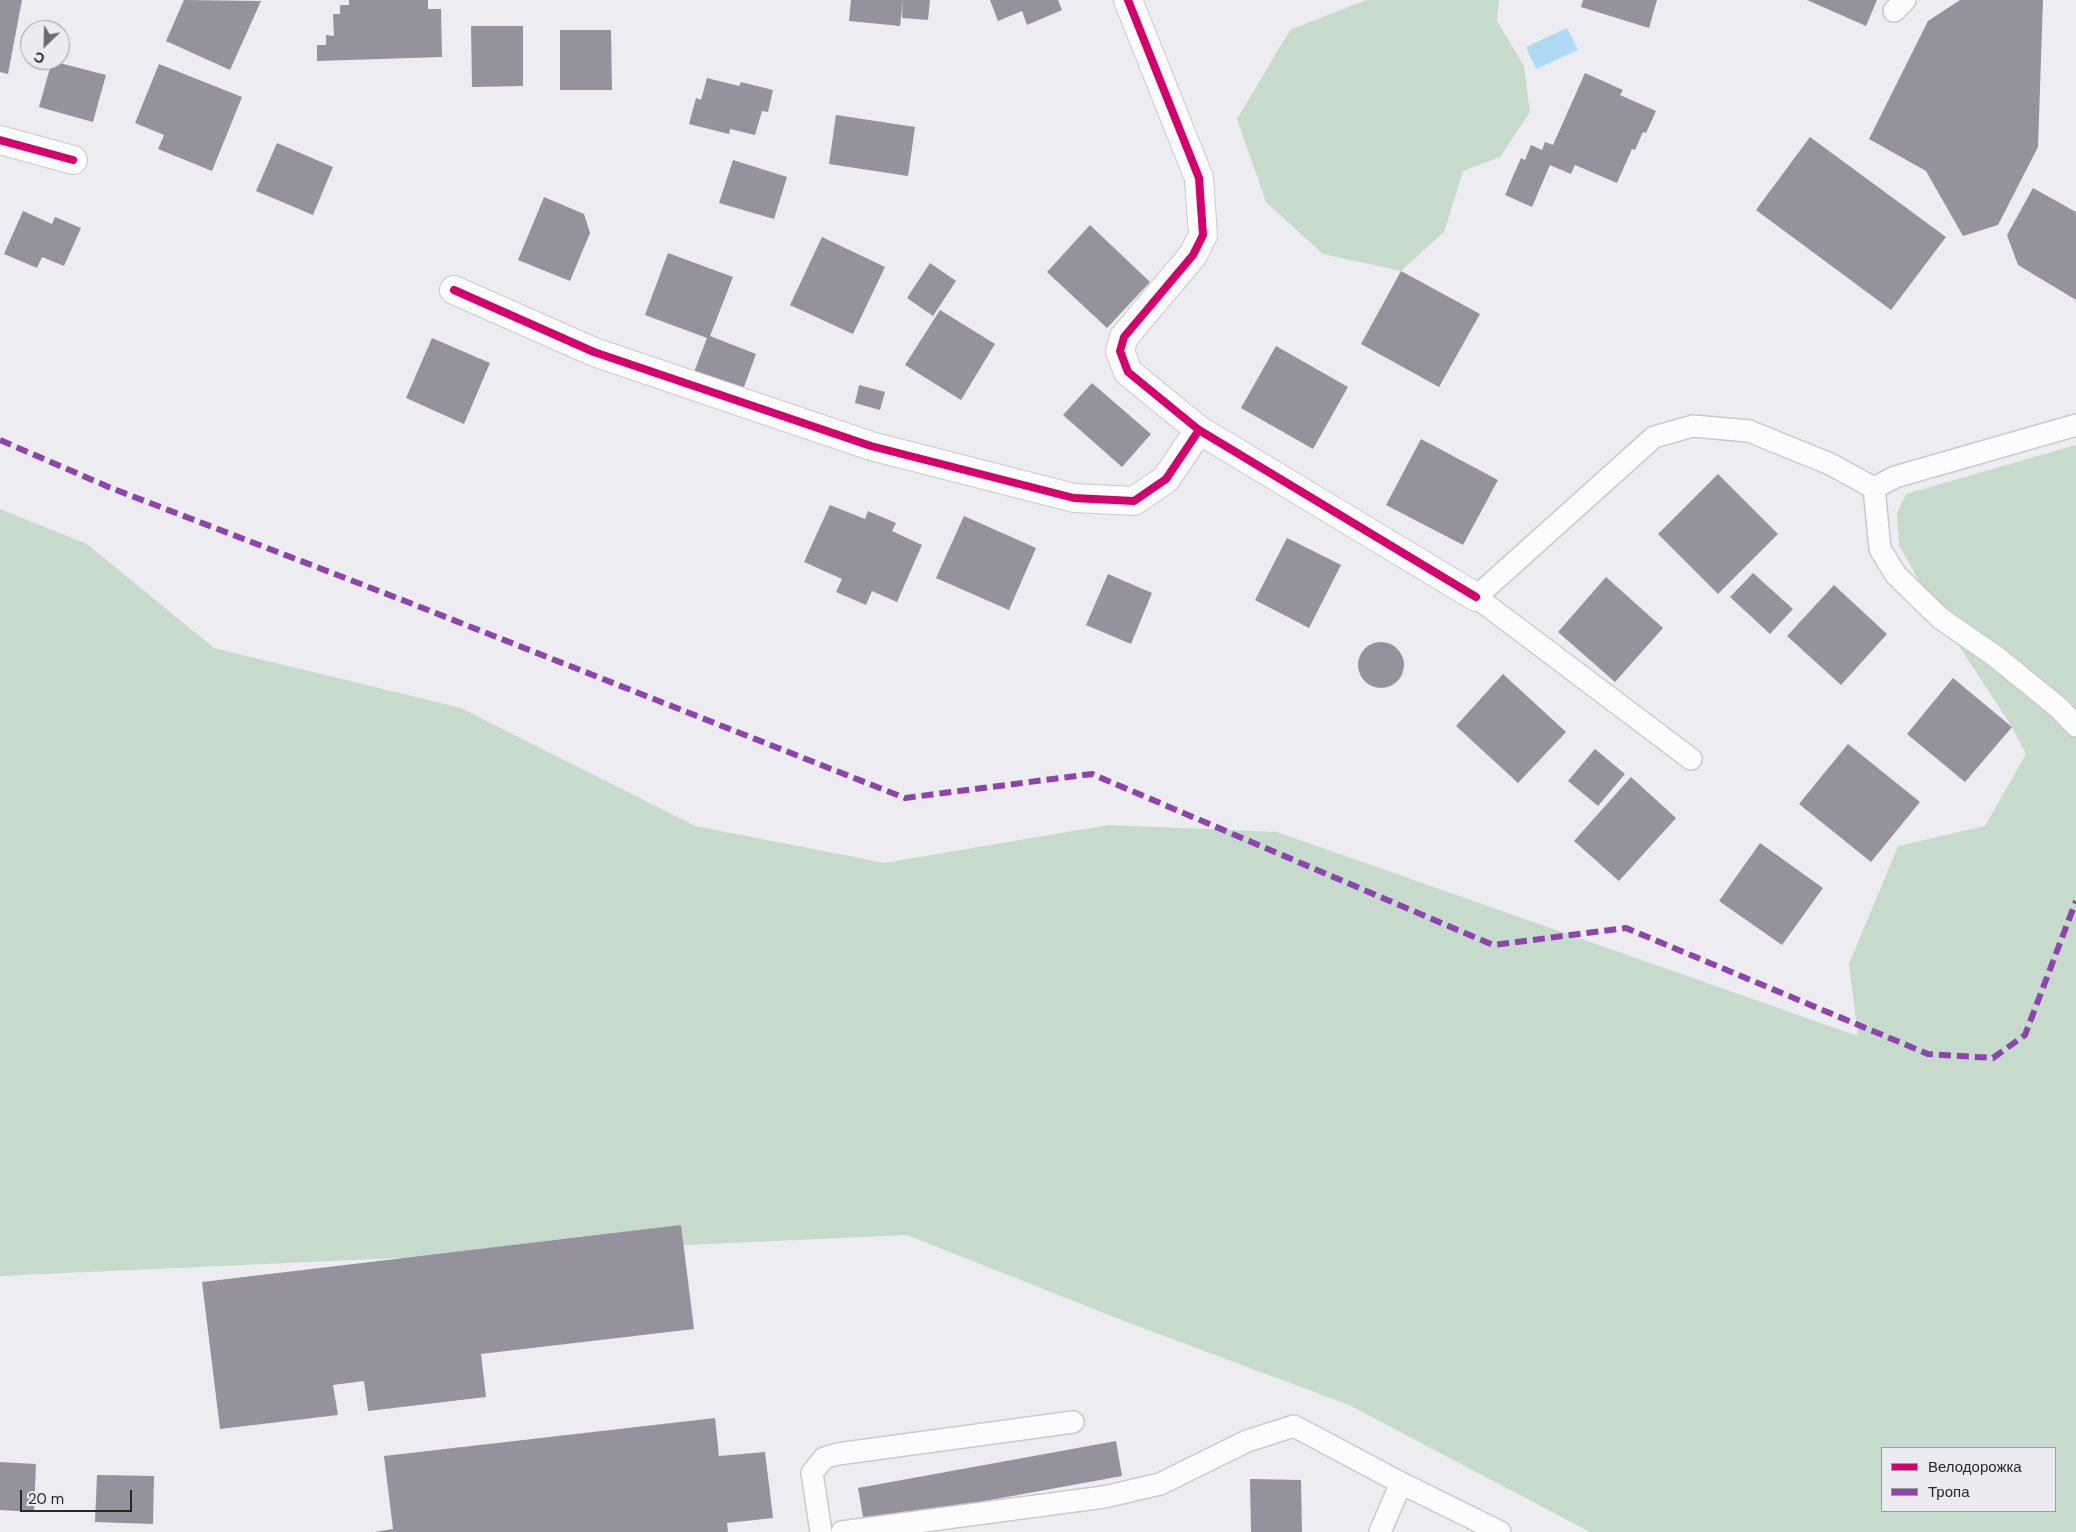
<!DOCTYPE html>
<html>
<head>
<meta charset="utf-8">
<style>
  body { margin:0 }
  #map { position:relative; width:2076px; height:1532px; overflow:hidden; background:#edecf0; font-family:"DM Sans",sans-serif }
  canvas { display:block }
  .legend { position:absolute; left:1881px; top:1447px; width:175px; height:65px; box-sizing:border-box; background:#ecebf1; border:1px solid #9d9da1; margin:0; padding:6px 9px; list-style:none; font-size:15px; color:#272729 }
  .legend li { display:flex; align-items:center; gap:10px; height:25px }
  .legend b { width:25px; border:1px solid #9d9da1 }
  .north { position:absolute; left:20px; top:20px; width:50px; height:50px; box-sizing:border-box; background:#ecebf1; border:1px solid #9d9da1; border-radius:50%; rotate:204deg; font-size:14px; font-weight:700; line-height:20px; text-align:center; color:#272729 }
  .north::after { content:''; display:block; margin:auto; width:18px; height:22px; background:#6c6c6f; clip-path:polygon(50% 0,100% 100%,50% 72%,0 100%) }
  .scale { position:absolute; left:20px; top:1490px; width:112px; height:22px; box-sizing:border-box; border:2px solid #272729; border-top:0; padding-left:6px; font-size:15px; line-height:18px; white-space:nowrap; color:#272729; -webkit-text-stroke:4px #ecebf1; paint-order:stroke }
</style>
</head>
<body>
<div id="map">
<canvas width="2076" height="1532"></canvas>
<ul class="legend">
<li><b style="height:6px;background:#d6006c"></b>Велодорожка</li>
<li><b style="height:6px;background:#8e44ad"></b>Тропа</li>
</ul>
<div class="north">С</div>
<div class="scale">20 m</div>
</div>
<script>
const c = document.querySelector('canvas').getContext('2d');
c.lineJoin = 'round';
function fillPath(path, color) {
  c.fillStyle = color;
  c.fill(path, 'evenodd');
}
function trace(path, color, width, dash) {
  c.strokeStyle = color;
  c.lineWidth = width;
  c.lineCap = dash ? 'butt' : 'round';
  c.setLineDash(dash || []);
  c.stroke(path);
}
const green = new Path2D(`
  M1366,0H1499L1497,21L1524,66L1530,112L1500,157L1463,171L1444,232L1401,271L1323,254L1266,202L1237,119L1290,30Z
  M2076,445V1532H1590L1349,1405L1124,1321L907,1235L0,1276V509L87,544L214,648L461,708L695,826L885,863L1108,825L1277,832L1858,1036L1849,964L1898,846L1985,826L2026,754L2012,727L1933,606L1899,545L1897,513L1906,494ZM1882,1448H2055V1511H1882Z`);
const water = new Path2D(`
  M1567,28L1578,50L1536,69L1526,47Z`);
const building = new Path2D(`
  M0,0H22L8,74L0,72Z
  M184,0L261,1L230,70L166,41Z
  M349,0H428V9H441L442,57L317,61V45H326V35L334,36L333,14H340V5H349Z
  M851,0H903L900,26L849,21Z
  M903,0H930L928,20L902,18Z
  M990,0H1058L1062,10L1027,25L1022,11L998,21Z
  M1583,0H1657L1649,28L1581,7Z
  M1807,0H1877L1866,26Z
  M1960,0H2043L2038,147L1998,225L1963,236L1926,171L1869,139L1928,21Z
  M471,26H523V86L472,87Z
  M560,30H611L612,90H560Z
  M52,61L106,75L93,122L39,107Z
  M159,64L242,97L212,171L158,149L164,135L135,123Z
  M1585,73L1623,90L1620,95L1656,111L1646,133L1643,132L1635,150L1632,149L1617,183L1575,165L1571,174L1550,165L1532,207L1505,195L1521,158L1525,160L1531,145L1542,150L1545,142L1553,145Z
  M707,78L739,86L741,82L773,90L768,112L762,111L755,135L730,129L729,134L689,124L696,98L701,100Z
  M836,115L915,127L908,176L829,164Z
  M1810,137L1946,237L1891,310L1756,210Z
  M277,143L333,167L313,215L256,191Z
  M733,160L787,177L774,219L719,203Z
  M2033,188L2076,212V300L2018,265L2007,235Z
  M544,197L584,214L590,233L570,281L518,260Z
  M23,211L52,224L55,217L81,228L64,266L42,257L37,268L4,254Z
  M1090,225L1150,282L1107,328L1047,272Z
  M822,237L885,267L853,334L790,305Z
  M668,253L733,277L710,336L756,354L740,398L691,380L707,338L645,315Z
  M930,263L956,281L933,316L907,298Z
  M1401,271L1480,314L1439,387L1361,344Z
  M940,310L995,344L961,400L905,365Z
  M432,338L490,363L464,424L406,398Z
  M1276,346L1348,387L1313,449L1241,408Z
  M1092,383L1151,434L1122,467L1063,415Z
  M859,385L885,392L880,410L855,403Z
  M1421,439L1498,480L1463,545L1386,505Z
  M1718,474L1778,534L1718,594L1658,534Z
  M830,505L865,519L868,511L896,523L892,531L922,545L897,602L872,591L866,605L836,592L842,579L804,562Z
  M964,516L1036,548L1009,610L936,578Z
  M1287,538L1341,565L1309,628L1255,600Z
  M1753,573L1793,609L1770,634L1730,597Z
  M1108,574L1152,593L1131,644L1086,625Z
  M1606,577L1663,628L1615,682L1558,632Z
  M1834,585L1887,634L1841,685L1787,636Z
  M1358 665a23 23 0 1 1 46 0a23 23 0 1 1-46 0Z
  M1503,674L1566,732L1518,783L1456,726Z
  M1953,678L2012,727L1965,782L1907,734Z
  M1848,744L1920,802L1871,862L1799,804Z
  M1595,749L1625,774L1598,806L1568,781Z
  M1631,777L1676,818L1619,881L1574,841Z
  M1760,843L1823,888L1782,945L1719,901Z
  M681,1225L694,1329L481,1354L486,1397L368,1411L364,1381L333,1385L338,1415L220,1429L202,1282Z
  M715,1418L719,1456L765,1452L773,1518L727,1523L728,1532H374L393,1529L384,1456Z
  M1116,1441L1122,1476L864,1523L858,1488Z
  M0,1462L36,1464L34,1512L0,1510Z
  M97,1475L154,1476L153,1524L95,1522Z
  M1250,1479L1301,1480L1302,1532H1251Z`);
const service = new Path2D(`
  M1894,11L1905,0
  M2076,425L1895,477L1874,488L1880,549L1896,575L1940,618L1995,656L2059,708L2076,726
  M1691,759L1476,597L1654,437L1693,426L1749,431L1830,464L1874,488
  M821,1532L812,1473L824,1458L838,1454L1073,1422
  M842,1532L1104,1497L1160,1484L1247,1441L1294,1426L1401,1483L1500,1532
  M1380,1532L1401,1483`);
const minor = new Path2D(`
  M1128,0L1199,178L1203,235L1193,255L1124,337L1120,351L1128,372L1199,430L1476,597
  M0,140L73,160
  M454,290L594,352L871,446L1074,498L1134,501L1166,479L1199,430`);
const quiet = new Path2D(`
  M0,440L111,488L405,601L905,798L1092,774L1493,945L1626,928L1928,1054L1993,1058L2025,1035L2076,901`);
const cycleway = new Path2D(`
  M1128,0L1199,178L1203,235L1193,255L1124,337L1120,351L1128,372L1199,430L1476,597
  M0,140L73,160
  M454,290L594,352L871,446L1074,498L1134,501L1166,479L1199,430`);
fillPath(green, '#c7dbcc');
fillPath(water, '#afdaf5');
fillPath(building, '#95929d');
trace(service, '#cacacc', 24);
trace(minor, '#cacacc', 30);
trace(service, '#fcfcfd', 21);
trace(minor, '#fcfcfd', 28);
trace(quiet, '#8e44ad', 6, [12, 6]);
trace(cycleway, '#d6006c', 8);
</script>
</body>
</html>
